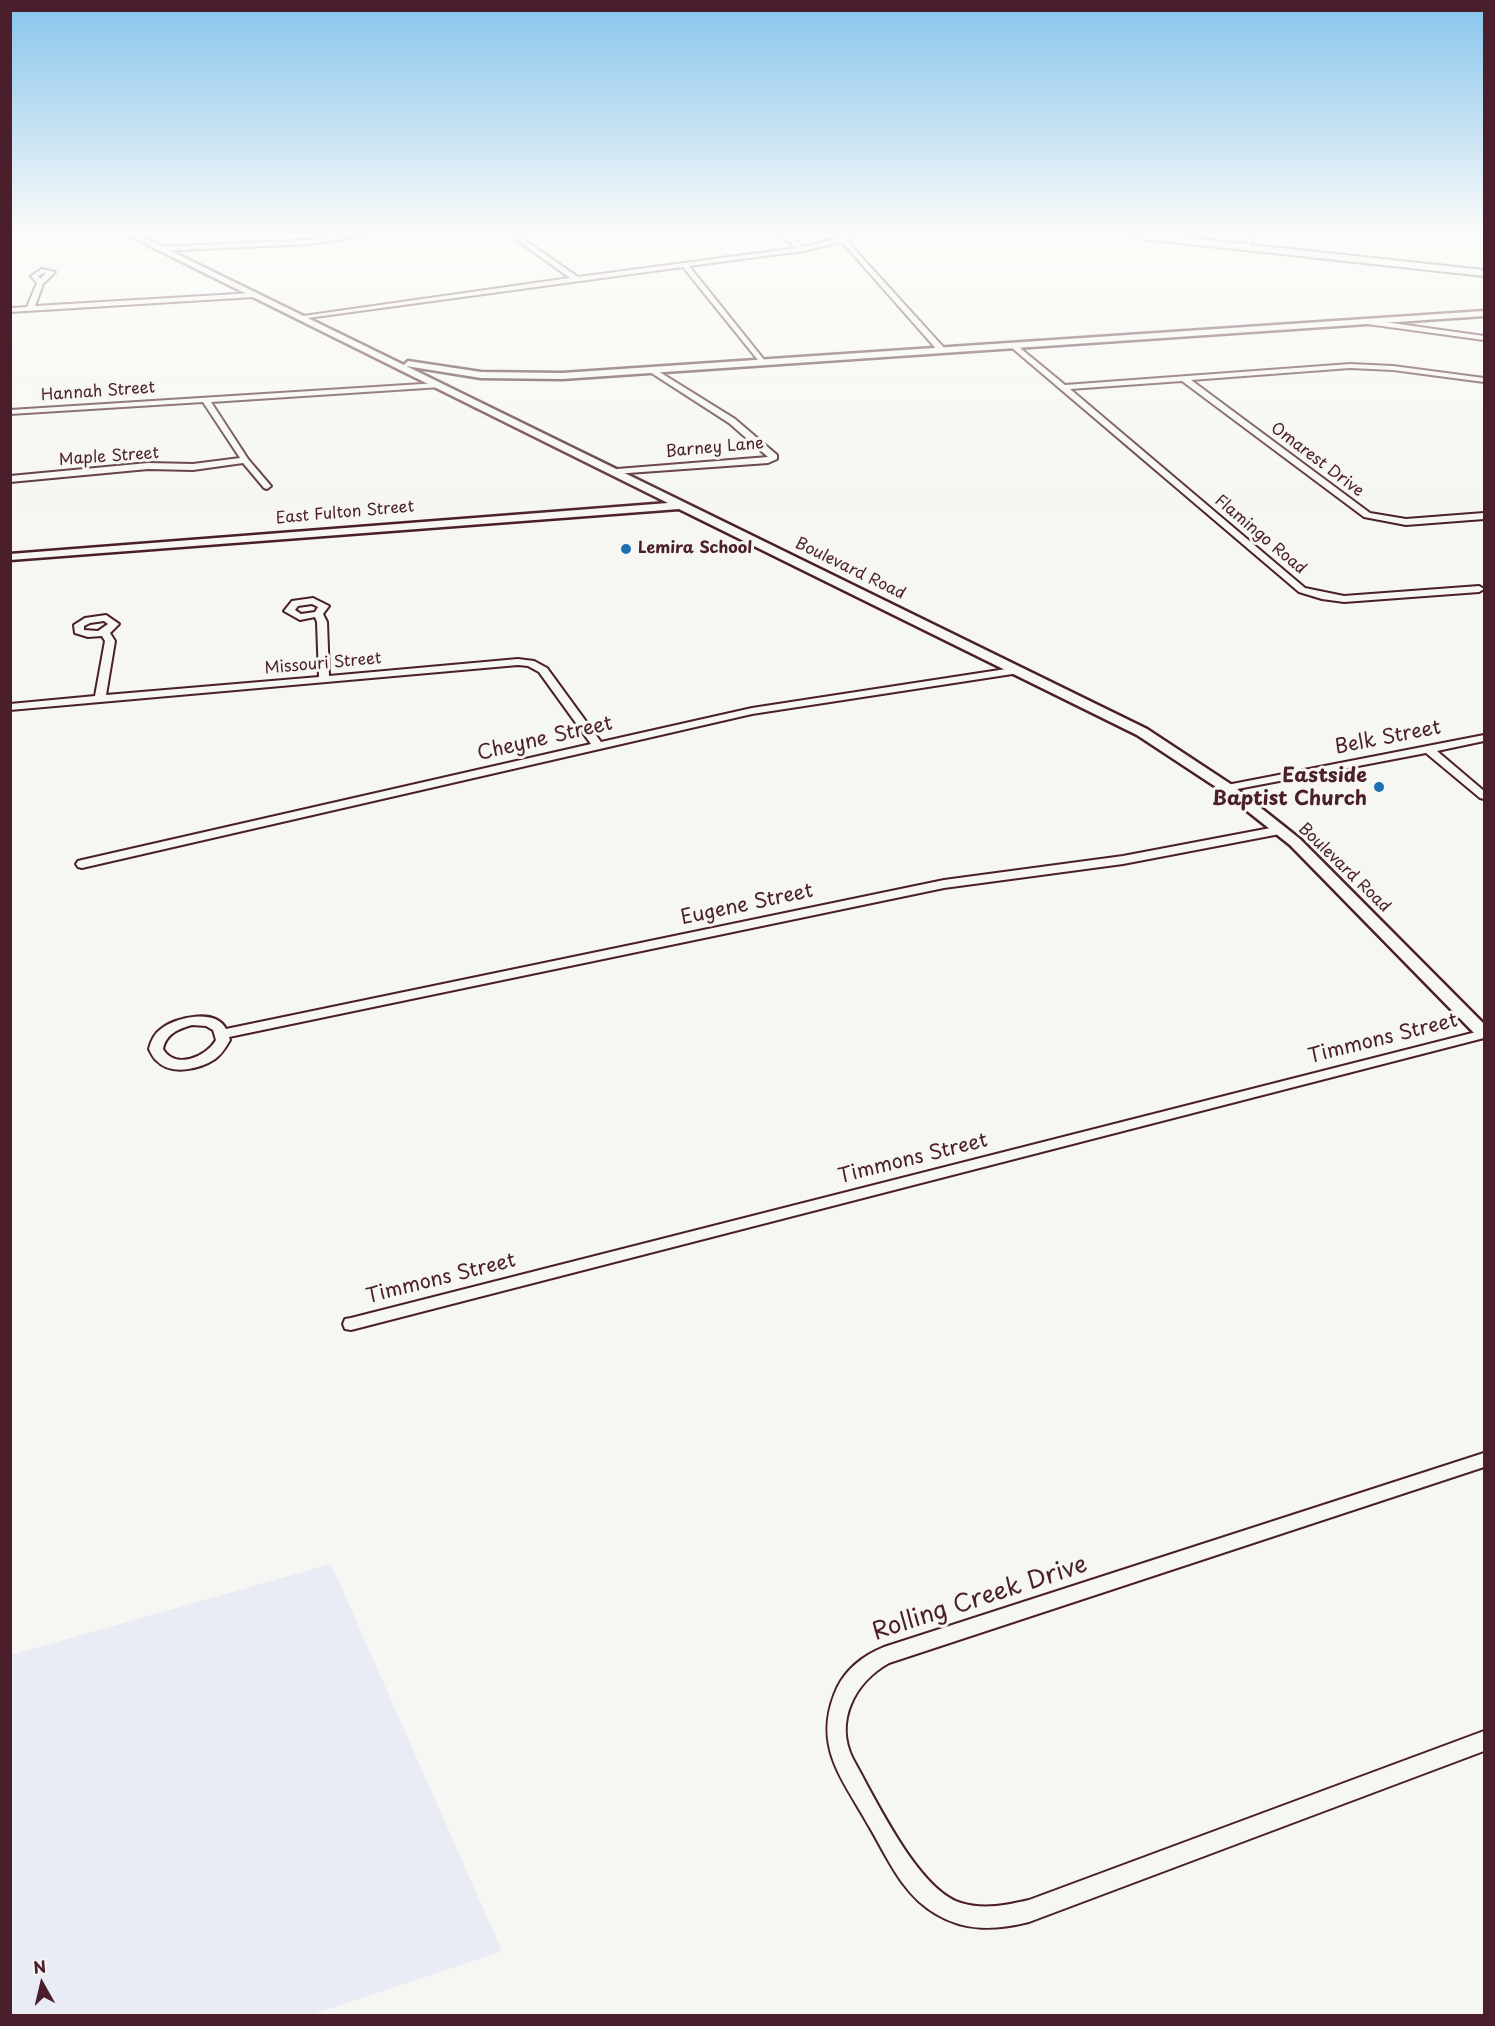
<!DOCTYPE html>
<html>
<head>
<meta charset="utf-8">
<style>
  body { margin:0 }
  #map { position:relative; width:1495px; height:2026px; overflow:hidden; background:#f6f6f2; font-family:"Playpen Sans",sans-serif }
  canvas { display:block }
  .frame { position:absolute; inset:0; border:12px solid #4a1f2b; pointer-events:none }
  .north { position:absolute; left:12px; top:1954px; width:60px; height:60px; -webkit-text-stroke:4px #f6f6f2; paint-order:stroke; rotate:352deg; font-size:16px; font-weight:700; line-height:24px; text-align:center; color:#4a1f2b }
  .north::after { content:''; display:block; margin:auto; width:21px; height:27px; background:#4a1f2b; clip-path:polygon(50% 0,100% 100%,50% 72%,0 100%) }
</style>
</head>
<body>
<div id="map">
<canvas width="1495" height="2026"></canvas>
<div class="frame"></div>
<div class="north">N</div>
</div>
<script>
const c = document.querySelector('canvas').getContext('2d');
c.lineJoin = 'round';
function fillPath(path, color) {
  c.fillStyle = color;
  c.fill(path, 'evenodd');
}
function trace(path, color, width, dash) {
  c.strokeStyle = color;
  c.lineWidth = width;
  c.lineCap = dash ? 'butt' : 'round';
  c.setLineDash(dash || []);
  c.stroke(path);
}
function drawText(font, color, halo, rows, align = 'center') {
  c.font = font + ' "Playpen Sans",sans-serif';
  c.lineWidth = 6;
  c.setLineDash([]);
  c.textBaseline = 'middle';
  c.strokeStyle = halo;
  c.fillStyle = color;
  for (const [text, x, y, turn = 0] of rows) {
    c.save();
    c.translate(x, y);
    c.rotate((+turn || 0) * Math.PI / 180);
    c.textAlign = isNaN(turn) ? turn : align;
    if (halo) c.strokeText(text, 0, 0);
    c.fillText(text, 0, 0);
    c.restore();
  }
}
const built = new Path2D(`
  M331,1564L502,1951L311,2015H11V1655Z`);
const minor = new Path2D(`
  M351,235H370L308,244L160,251L157,249L160,247L308,240Z
  M510,235H517L578,277L797,248L780,235H787L804,247L848,235H856L847,241L946,350L939,352L842,242L803,251L689,266L765,361V365H762L683,267L300,319L296,317L570,278Z
  M1250,235H1256L1247,249H1243Z
  M42,269L55,272L43,284L35,306L254,293L257,295L254,297L10,312V308L27,307L37,283L31,276ZM43,273H46L40,279L38,276Z
  M1363,319L1484,336V340L1360,323L1359,321Z
  M1014,343L1065,385L1350,364L1393,366L1484,378V382L1393,370L1350,368L1191,380L1370,513L1406,519L1484,513V519L1406,525L1364,517L1182,381L1070,389L1305,588L1344,596L1479,586L1484,589L1479,592L1344,602L1322,599L1299,592L1011,347L1010,345Z
  M653,368L735,419L777,455V459L768,463L614,474V470L617,469L768,457L729,423L650,372L649,370Z
  M438,383H441V387L211,402L248,459L271,486L267,489L264,488L243,463L193,470L148,469L10,482V476L148,463L193,464L240,458L203,402L10,414V410Z
  M313,598L329,606L323,614L327,622L329,676L518,659L534,661L547,668L601,742L752,708L1019,667L1024,670L1019,673L752,714L82,868L78,867L76,864L78,861L82,860L591,744L539,672L528,666L518,665L10,710V704L95,696L105,641L102,636L88,637L75,633L74,625L85,618L106,615L119,624L110,633L115,641L106,695L319,677L317,622L315,617L300,620L284,611L292,601ZM312,604L318,607L315,612L301,614L295,610L298,606ZM104,621L108,624L98,631L84,630V626L90,623Z
  M1484,735V741L1437,751L1484,791V799L1480,798L1426,753L1227,791L1221,788L1227,785Z
  M1281,826L1287,830L1285,833L1123,864L944,888L229,1037L230,1040C226,1047 222,1054 215,1059C200,1069 171,1076 157,1061C153,1058 151,1053 149,1049C151,1041 154,1034 161,1029C175,1017 216,1008 226,1029L944,880L1123,856ZM192,1025L206,1026L213,1030L216,1040C206,1057 175,1070 163,1049C166,1034 178,1029 192,1025Z
  M1484,1030V1038L351,1330L345,1329L343,1324L345,1319L351,1318Z
  M1484,1453V1467L889,1663C855,1682 834,1721 853,1759C875,1798 918,1890 961,1903C984,1910 1007,1905 1029,1900L1484,1731V1751L1029,1922C996,1930 966,1932 936,1914C903,1895 888,1859 870,1828C843,1779 811,1746 837,1688C846,1669 864,1655 884,1647Z`);
const tertiary = new Path2D(`
  M128,235H138L404,365L408,361L481,372L562,373L1484,311V316L562,379L481,378L406,366L1147,729L1232,785L1300,839L1484,1024V1038L1478,1037L1290,845L1222,791L1137,735L679,509L10,560V554L668,503Z`);
const secondary = new Path2D(`
  M1129,235H1160L1484,270V276L1134,238Z`);
const markers = [
  [626,549,6,"#1f6fb2"],
  [1379,787,6,"#1f6fb2"]
];
const farStreetnames = [
  ["Hannah Street",98,392,-4],
  ["Barney Lane",715,448,-5],
  ["Maple Street",109,457,-4],
  ["Omarest Drive",1317,460,37],
  ["East Fulton Street",345,513,-5],
  ["Flamingo Road",1260,535,40],
  ["Boulevard Road",850,569,26],
  ["Missouri Street",323,664,-5],
  ["Boulevard Road",1344,868,44]
];
const farPoinames = [
  ["Lemira School",638,549]
];
const streetNames = [
  ["Belk Street",1388,738,-11],
  ["Cheyne Street",545,739,-13],
  ["Eugene Street",747,905,-12],
  ["Timmons Street",1383,1039,-14],
  ["Timmons Street",913,1159,-14],
  ["Timmons Street",441,1279,-14]
];
const poiNames = [
  ["Eastside",1367,776],
  ["Baptist Church",1367,799]
];
const nearStreetnames = [
  ["Rolling Creek Drive",980,1599,-18]
];
fillPath(built, '#e9ecf5');
trace(minor, '#4a1f2b', 4);
trace(tertiary, '#4a1f2b', 5);
trace(secondary, '#4a1f2b', 4);
fillPath(minor, '#f6f6f2');
fillPath(tertiary, '#f6f6f2');
fillPath(secondary, '#f6f6f2');
const sky = c.createLinearGradient(0, 0, 0, 519);
sky.addColorStop(0, '#85c4ec');
sky.addColorStop(0.45, '#fbfbf9');
sky.addColorStop(1, '#fbfbf900');
c.fillStyle = sky;
c.fillRect(0, 0, 1495, 519);
for (const [x, y, r, color] of markers) {
  const dot = new Path2D();
  dot.arc(x, y, r, 0, 2 * Math.PI);
  c.fillStyle = color;
  c.fill(dot);
  trace(dot, '#f6f6f2', 2);
}
drawText('16px', '#4a1f2b', '#f6f6f2', farStreetnames);
drawText('bold 16px', '#4a1f2b', '#f6f6f2', farPoinames, 'left');
drawText('20px', '#4a1f2b', '#f6f6f2', streetNames);
drawText('bold 20px', '#4a1f2b', '#f6f6f2', poiNames, 'right');
drawText('24px', '#4a1f2b', '#f6f6f2', nearStreetnames);
</script>
</body>
</html>
